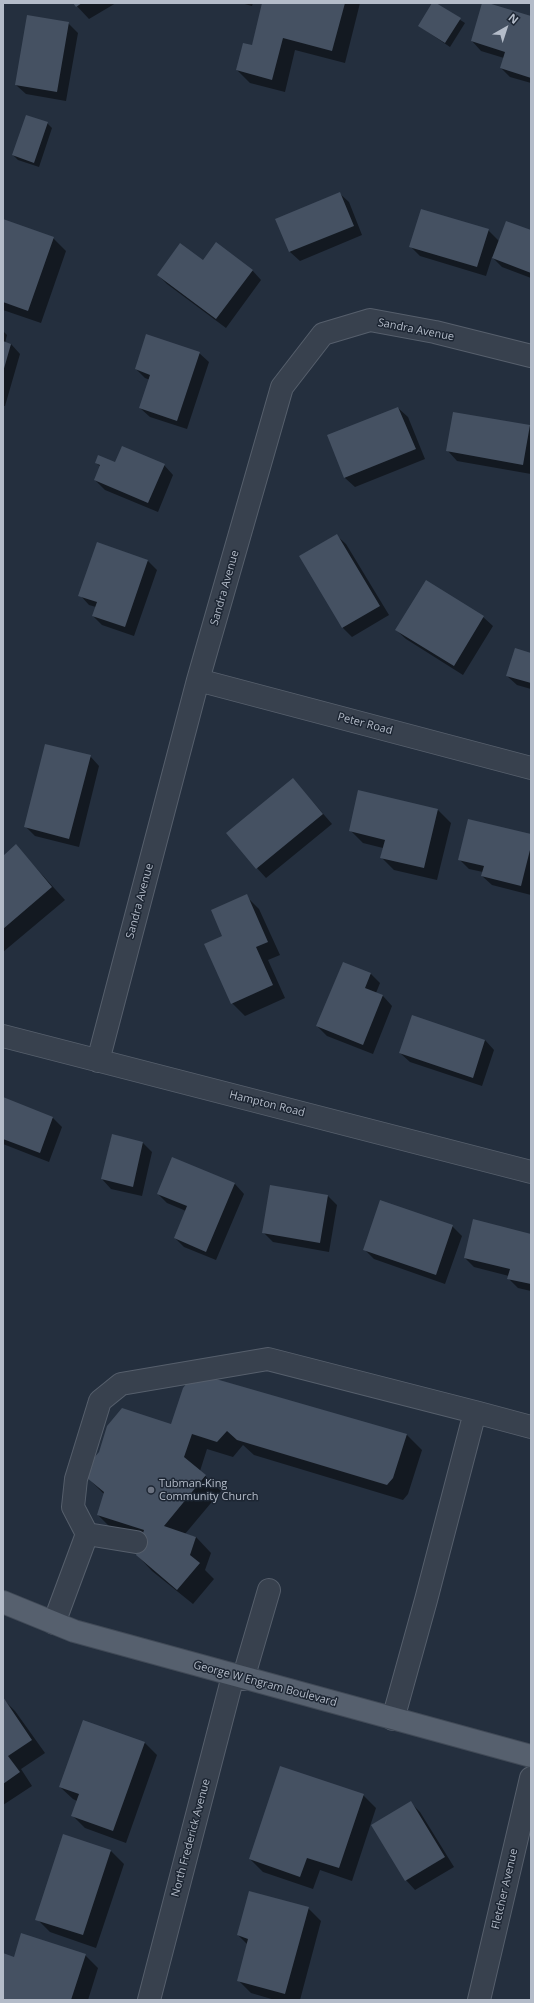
<!DOCTYPE html>
<html>
<head>
<meta charset="utf-8">
<style>
  body { margin:0 }
  #map { position:relative; width:534px; height:2003px; overflow:hidden; background:#242f3e; font-family:"Open Sans",sans-serif }
  canvas { display:block }
  .frame { position:absolute; inset:0; border:4px solid #b4bcc9; pointer-events:none }
  .north { position:absolute; left:486px; top:8px; width:40px; height:40px; -webkit-text-stroke:3px #1d2633; paint-order:stroke; rotate:39deg; font-size:11px; font-weight:700; line-height:16px; text-align:center; color:#b4bcc9 }
  .north::after { content:''; display:block; margin:auto; width:14px; height:18px; background:#b4bcc9; clip-path:polygon(50% 0,100% 100%,50% 72%,0 100%) }
</style>
</head>
<body>
<div id="map">
<canvas width="534" height="2003"></canvas>
<div class="frame"></div>
<div class="north">N</div>
</div>
<script>
const c = document.querySelector('canvas').getContext('2d');
c.lineJoin = 'round';
function fillPath(path, color) {
  c.fillStyle = color;
  c.fill(path, 'evenodd');
}
function trace(path, color, width, dash) {
  c.strokeStyle = color;
  c.lineWidth = width;
  c.lineCap = dash ? 'butt' : 'round';
  c.setLineDash(dash || []);
  c.stroke(path);
}
function drawText(font, color, halo, rows, align = 'center') {
  c.font = font + ' "Open Sans",sans-serif';
  c.lineWidth = 3;
  c.setLineDash([]);
  c.textBaseline = 'middle';
  c.strokeStyle = halo;
  c.fillStyle = color;
  for (const [text, x, y, turn = 0] of rows) {
    c.save();
    c.translate(x, y);
    c.rotate((+turn || 0) * Math.PI / 180);
    c.textAlign = isNaN(turn) ? turn : align;
    if (halo) c.strokeText(text, 0, 0);
    c.fillText(text, 0, 0);
    c.restore();
  }
}
const shadow = new Path2D(`
  M74,3H116L89,19Z
  M241,3H253L252,6Z
  M263,3H360L345,63L295,50L285,92L250,83L237,70L252,47Z
  M434,3L465,23L450,47L419,26Z
  M483,3L531,17V83L510,77L501,68L504,58L481,51L472,41Z
  M68,23L78,33L66,101L26,94L16,85Z
  M47,123L52,128L39,167L18,160L13,155Z
  M339,193L349,202L362,235L300,261L290,252L277,219Z
  M3,221L53,238L66,251L41,323L3,310Z
  M488,230L499,241L531,231V278L502,267L492,257L486,276L420,256L410,246Z
  M203,261L252,270L261,280L226,328L167,284L158,275Z
  M3,331L7,335L5,343L11,344L20,354L5,406H3Z
  M199,353L209,362L187,429L150,417L140,408L150,380L145,378L136,369Z
  M398,408L408,417L425,459L355,487L345,478L328,436Z
  M529,426L531,427V474L457,461L448,451Z
  M96,463L164,465L173,475L158,512L105,490L95,480L101,467Z
  M336,535L346,544L389,615L352,637L343,628L300,556Z
  M98,543L148,561L157,570L134,636L102,625L93,616L96,607L89,605L80,595Z
  M426,582L483,617L493,626L463,675L406,639L396,630Z
  M531,654V689L517,685L507,676Z
  M90,756L99,766L79,847L35,836L25,826Z
  M293,779L332,824L266,878L257,868Z
  M359,791L438,810L451,823L437,880L394,870L381,857L383,848L363,843L350,830Z
  M531,835V895L492,885L482,876L483,872L469,869L459,859Z
  M16,846L65,900L3,952V857Z
  M246,896L259,909L280,955L268,960L285,998L245,1016L232,1003L224,936Z
  M343,963L371,974L380,983L376,993L383,996L392,1006L373,1054L327,1036L317,1026Z
  M485,1040L494,1050L482,1086L410,1062L400,1053Z
  M3,1098L53,1118L62,1127L49,1162L3,1144Z
  M112,1135L143,1143L152,1152L142,1196L111,1189L102,1179Z
  M173,1158L235,1184L244,1194L216,1260L184,1247L175,1238L186,1211L167,1203L158,1194Z
  M328,1196L337,1205L329,1252L273,1242L264,1233Z
  M452,1226L462,1236L445,1284L374,1259L364,1249Z
  M531,1235V1291L518,1288L508,1278L509,1276L474,1267L465,1258Z
  M196,1374L407,1435L422,1450L408,1494L403,1500L254,1455L243,1445L233,1457L207,1449L200,1471L221,1491L185,1534L196,1537L211,1553L205,1570L214,1579L193,1604L152,1571L137,1555L142,1540L113,1530L98,1515L104,1494L83,1473L172,1426Z
  M3,1699L15,1711L45,1753L21,1769L32,1786L3,1805Z
  M144,1742L157,1755L126,1843L85,1828L72,1815L77,1801L73,1799L60,1787Z
  M363,1795L376,1808L352,1881L320,1870L313,1889L263,1872L250,1859Z
  M410,1802L420,1812L454,1867L415,1890L406,1880Z
  M111,1851L124,1864L96,1948L50,1932L37,1919Z
  M308,1908L321,1921L300,2000H275L251,1993L238,1980L248,1945L238,1935Z
  M3,1954L14,1958L85,1955L98,1968L88,2000H3Z`);
const building = new Path2D(`
  M73,3H82L76,7Z
  M262,3H345L332,51L283,38L272,80L236,70L243,43L252,45Z
  M432,3H436L461,18L445,43L418,26Z
  M482,3H488L531,16V78L500,68L505,52L471,41Z
  M27,15L69,22L57,92L15,85Z
  M26,115L48,122L34,163L12,155Z
  M340,192L354,226L289,252L275,219Z
  M421,209L489,229L477,267L409,247Z
  M3,219L54,237L28,311L3,302Z
  M506,221L531,230V273L492,258Z
  M216,242L253,270L216,319L157,275L180,243L203,260Z
  M146,334L200,352L177,421L139,408L150,375L135,369Z
  M3,341L11,344L3,372Z
  M398,407L416,449L344,478L327,435Z
  M453,412L530,425L523,465L446,451Z
  M122,446L165,464L148,503L94,480L100,465L95,463L98,455L115,462Z
  M337,534L380,606L342,628L299,556Z
  M97,542L148,560L125,627L92,616L97,602L78,596Z
  M426,580L484,616L454,666L395,630Z
  M515,648L531,653V683L506,676Z
  M45,744L91,755L69,839L24,827Z
  M293,778L323,814L256,869L226,833Z
  M358,790L438,809L424,868L380,858L385,840L349,831Z
  M468,819L531,834V846L521,886L481,876L484,866L458,860Z
  M16,844L52,887L3,929V856Z
  M247,894L268,942L256,947L273,985L231,1004L204,944L222,936L211,910Z
  M343,962L371,973L365,988L383,995L363,1045L316,1026Z
  M412,1015L485,1040L473,1078L399,1053Z
  M3,1097L53,1117L40,1153L3,1139Z
  M112,1134L143,1142L133,1187L101,1179Z
  M172,1157L235,1183L206,1252L174,1238L187,1206L157,1194Z
  M270,1185L328,1195L320,1243L262,1233Z
  M380,1200L453,1225L436,1275L363,1250Z
  M473,1219L531,1234V1284L507,1279L510,1269L464,1258Z
  M195,1373L407,1434L393,1478L387,1485L237,1440L227,1431L217,1442L192,1434L184,1457L206,1475L164,1526L196,1537L190,1555L200,1563L177,1590L136,1555L144,1530L97,1515L104,1492L81,1473L99,1452L107,1426L122,1408L171,1424L183,1388Z
  M3,1697L32,1740L8,1756L20,1772L3,1784Z
  M83,1720L145,1742L113,1831L71,1816L79,1794L59,1787Z
  M280,1766L364,1794L339,1868L307,1858L300,1877L249,1859Z
  M411,1801L445,1857L405,1881L371,1825Z
  M63,1834L111,1850L83,1935L35,1920Z
  M249,1891L309,1907L285,1994L237,1981L248,1939L237,1935Z
  M21,1933L86,1954L71,2000H3V1953L14,1957Z`);
const minor = new Path2D(`
  M198,680L531,768
  M3,1036L531,1172
  M98,1061L198,680L282,387L323,334L370,320L435,332L531,356
  M87,1534L136,1542
  M54,1623L87,1534L73,1507L76,1479L100,1401L121,1384L268,1359L475,1412
  M243,1679L269,1590
  M393,1719L426,1600L475,1412L531,1427
  M149,2000L233,1676
  M479,2000L531,1778`);
const major = new Path2D(`
  M3,1602L74,1631L531,1756`);
const markers = [
  [151,1490,4,"#6b7280"]
];
const streetNames = [
  ["Sandra Avenue",416,330,11],
  ["Sandra Avenue",225,588,-74],
  ["Peter Road",365,724,15],
  ["Sandra Avenue",140,901,-75],
  ["Hampton Road",267,1104,14],
  ["George W Engram Boulevard",265,1684,15],
  ["North Frederick Avenue",191,1838,-75],
  ["Fletcher Avenue",505,1889,-77]
];
const poiNames = [
  ["Tubman-King",159,1484],
  ["Community Church",159,1497]
];
fillPath(shadow, '#0007');
fillPath(building, '#455162');
trace(minor, '#565f6c', 24);
trace(major, '#414a57', 24);
trace(minor, '#38414e', 22);
trace(major, '#56606e', 22);
for (const [x, y, r, color] of markers) {
  const dot = new Path2D();
  dot.arc(x, y, r, 0, 2 * Math.PI);
  c.fillStyle = color;
  c.fill(dot);
  trace(dot, '#1d2633', 1.5);
}
drawText('11px', '#b4bcc9', '#1d2633', streetNames);
drawText('11px', '#b4bcc9', '#1d2633', poiNames, 'left');
</script>
</body>
</html>
